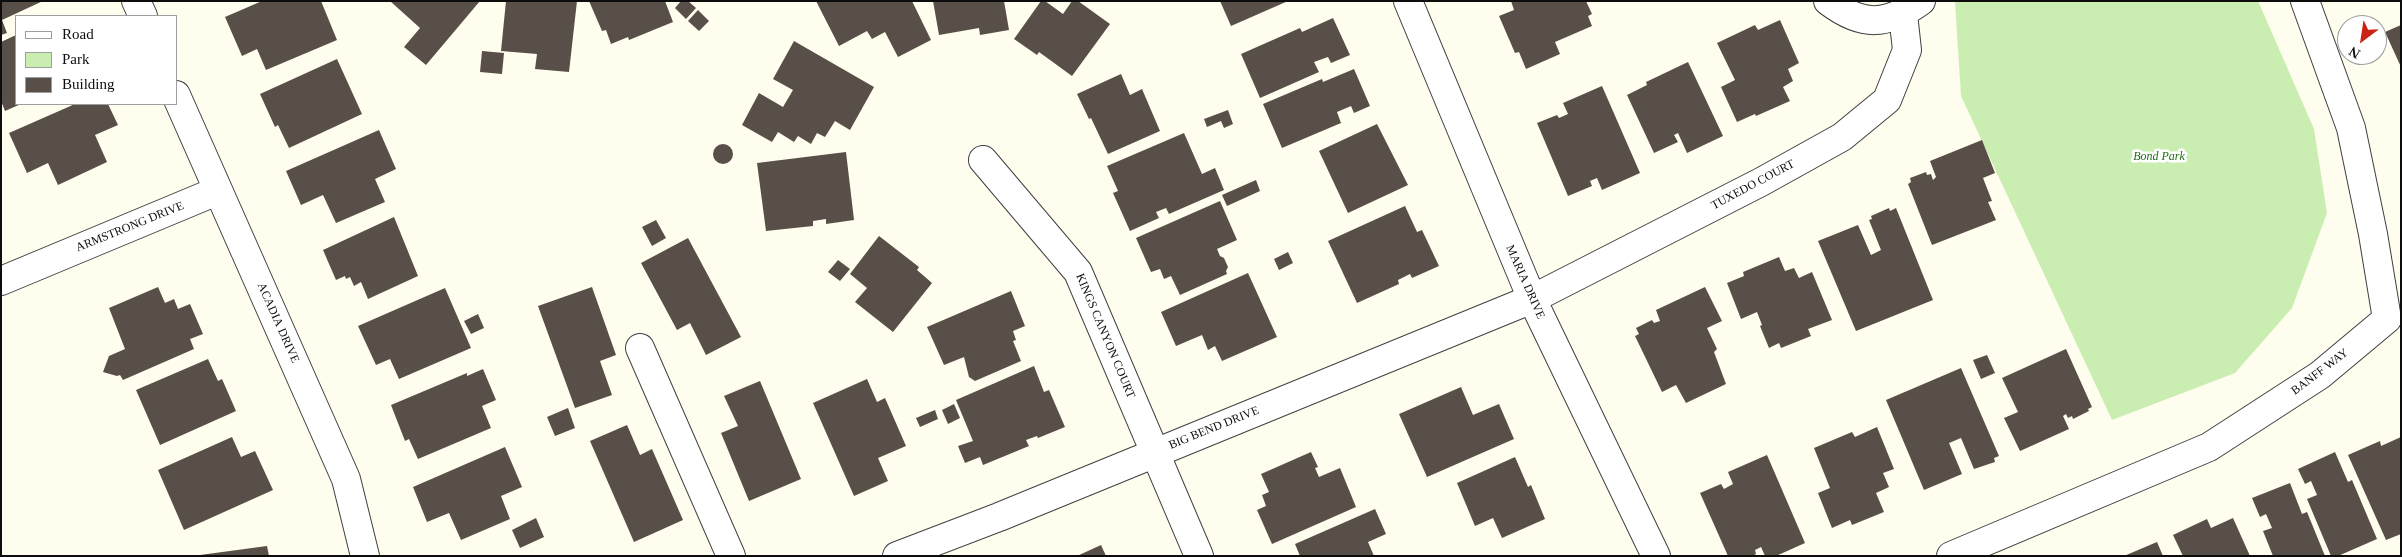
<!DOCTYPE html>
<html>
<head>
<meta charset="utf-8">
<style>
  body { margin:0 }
  #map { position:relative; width:2402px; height:557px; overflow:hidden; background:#fffded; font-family:Georgia,serif }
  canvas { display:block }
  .frame { position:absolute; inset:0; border:2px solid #0d0d0d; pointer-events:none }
  .legend { position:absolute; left:15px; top:15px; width:162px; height:90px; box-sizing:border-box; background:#fff; border:1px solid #9e9e9e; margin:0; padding:6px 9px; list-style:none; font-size:15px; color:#0d0d0d }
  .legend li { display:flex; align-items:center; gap:10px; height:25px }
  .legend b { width:25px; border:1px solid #9e9e9e }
  .north { position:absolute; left:2337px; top:15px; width:50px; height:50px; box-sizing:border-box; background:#fff; border:1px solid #9e9e9e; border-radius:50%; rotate:211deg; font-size:14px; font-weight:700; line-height:20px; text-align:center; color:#0d0d0d }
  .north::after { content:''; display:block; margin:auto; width:18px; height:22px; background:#cc2115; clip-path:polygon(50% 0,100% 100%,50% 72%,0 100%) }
</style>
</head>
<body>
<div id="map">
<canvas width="2402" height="557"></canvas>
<div class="frame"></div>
<ul class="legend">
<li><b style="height:6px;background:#fff"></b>Road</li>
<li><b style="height:14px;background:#caeeb2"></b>Park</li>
<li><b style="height:14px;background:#574f48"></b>Building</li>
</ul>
<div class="north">N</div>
</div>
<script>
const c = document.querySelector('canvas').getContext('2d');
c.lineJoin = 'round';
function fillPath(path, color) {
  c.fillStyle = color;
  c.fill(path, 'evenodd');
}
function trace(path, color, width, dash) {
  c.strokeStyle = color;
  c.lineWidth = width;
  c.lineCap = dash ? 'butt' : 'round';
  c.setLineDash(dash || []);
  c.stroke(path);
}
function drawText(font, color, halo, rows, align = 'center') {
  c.font = font + ' Georgia,serif';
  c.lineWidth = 5;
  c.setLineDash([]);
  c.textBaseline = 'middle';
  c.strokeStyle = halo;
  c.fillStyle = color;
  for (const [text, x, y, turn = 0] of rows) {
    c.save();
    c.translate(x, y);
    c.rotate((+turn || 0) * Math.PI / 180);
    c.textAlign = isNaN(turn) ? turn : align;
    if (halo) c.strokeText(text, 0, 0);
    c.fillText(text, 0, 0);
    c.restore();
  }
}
const green = new Path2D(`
  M1955,1H2258L2314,129L2327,213L2292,308L2235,373L2112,420L1961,96Z`);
const building = new Path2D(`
  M1,1H43L2,20L7,33L1,35Z
  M262,1H321L337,40L266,70L257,49L242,56L225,17Z
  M390,1H480L426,65L404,47L420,28Z
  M506,1H577L569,72L535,69L537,54L501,51Z
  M589,1H665L673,22L629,40L628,37L611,44L606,30L602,31Z
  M681,1H688L696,8L686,19L675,8Z
  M816,1H912L931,40L898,57L885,32L872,39L867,31L839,46Z
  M933,1H1004L1009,30L980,35L979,28L939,35Z
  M1041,1H1045L1063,14L1072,1H1078L1110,24L1072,76L1039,52L1037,55L1014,39Z
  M1220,1H1288L1231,26Z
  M1511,1H1586L1592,14L1588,16L1592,26L1555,42L1560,54L1526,69L1519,52L1515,53L1499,16L1514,10Z
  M698,10L709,21L699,31L688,21Z
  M1333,18L1350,55L1331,63L1328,57L1314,62L1319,72L1260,98L1241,54L1300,28L1302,32Z
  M1780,20L1799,63L1788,69L1793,81L1783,87L1790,101L1756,116L1755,114L1737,122L1721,87L1735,80L1717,43L1755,25L1758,30Z
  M2401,25V67L2385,32Z
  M16,35V104H21L5,111L1,101V42Z
  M794,41L874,87L850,130L835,121L825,137L817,133L811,144L798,136L794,142L778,132L772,142L742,125L759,93L783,107L793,90L773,79Z
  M482,51L504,53L502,74L480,72Z
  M337,59L362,114L289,148L278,125L275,127L260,94Z
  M1688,62L1723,136L1687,153L1678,133L1674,135L1678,142L1654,153L1627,95L1647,85L1646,82Z
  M1354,69L1370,106L1354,113L1351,106L1337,112L1341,123L1282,148L1263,104L1322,79L1323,82Z
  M1121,74L1130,95L1142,89L1160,131L1108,154L1091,118L1089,119L1077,94Z
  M1602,86L1640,173L1602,190L1597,178L1590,181L1592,186L1568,196L1537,123L1557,115L1559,118L1568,114L1563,103Z
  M75,104H108L118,125L95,135L107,162L58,185L48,163L27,173L9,133Z
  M1228,110L1233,124L1224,128L1221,121L1207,127L1204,119Z
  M1377,124L1408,185L1348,213L1319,151Z
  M379,130L396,169L375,179L385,202L336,223L323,195L301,205L286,171Z
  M1184,133L1202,174L1215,168L1224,190L1169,214L1166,208L1156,212L1159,218L1130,231L1113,193L1118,191L1107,166Z
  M1982,140L1995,173L1983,178L1992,201L1988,202L1996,220L1932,245L1908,184L1911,182L1910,178L1926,172L1927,175L1931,174L1933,180L1936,177L1930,161Z
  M713 154a10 10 0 1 1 20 0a10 10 0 1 1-20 0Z
  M846,152L854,220L826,224V219L813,221V226L766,231L757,163Z
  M1256,180L1260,191L1227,206L1222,195Z
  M1220,201L1237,240L1217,249L1220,256L1224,258L1228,267L1226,271L1227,274L1180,295L1171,276L1164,279L1160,269L1151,272L1136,238Z
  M1405,206L1417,232L1422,230L1439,266L1412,278L1410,274L1398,280L1399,284L1357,303L1328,241Z
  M1889,208L1890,211L1896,208L1933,300L1856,331L1818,241L1858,225L1871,255L1881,250L1869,220L1872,219L1871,216Z
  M394,217L418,276L368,299L361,282L354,286L350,277L346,279L345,276L336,280L323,250Z
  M656,220L666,238L652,246L642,227Z
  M879,236L919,267L917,270L932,283L893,332L855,302L867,288L850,274Z
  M688,238L741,337L706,355L690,323L677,330L641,263Z
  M1288,252L1293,263L1279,270L1274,259Z
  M1779,257L1785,271L1794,268L1799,278L1812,272L1832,320L1808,329L1811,336L1781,348L1779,343L1769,348L1760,326L1762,325L1757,312L1741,319L1727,283L1744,276L1743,272Z
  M838,260L850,269L840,281L828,272Z
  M1248,273L1277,337L1222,361L1215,346L1208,350L1202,335L1176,346L1161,312Z
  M158,287L165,303L174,299L178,309L190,304L203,334L190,339L194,349L123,380L120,375L117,376L103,372L109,356L125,349L109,308Z
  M592,287L616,355L600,361L612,395L575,408L538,306Z
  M1705,287L1722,321L1707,328L1717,349L1714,352L1726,384L1686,403L1676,385L1662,392L1635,336L1639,334L1636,328L1652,320L1654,323L1660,321L1656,310Z
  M445,288L471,348L399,379L390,359L376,365L358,326Z
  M1011,291L1025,326L1013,331L1016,340L1013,341L1021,361L975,381L969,377L964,357L944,365L927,327Z
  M478,314L484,328L471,334L464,321Z
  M2066,349L2092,407L2088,409L2089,411L2073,419L2072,416L2068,418L2066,414L2063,416L2069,429L2020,451L2004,418L2018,412L2002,378Z
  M1987,355L1995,373L1981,379L1973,360Z
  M208,359L218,381L222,379L236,411L160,445L136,390Z
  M1034,366L1044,392L1049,390L1065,427L1038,438L1037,436L1026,440L1029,446L983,465L980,457L965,463L958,446L973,441L956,400Z
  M1961,368L1999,456L1994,458L1995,462L1974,469L1961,438L1949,443L1962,474L1924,490L1886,400Z
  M483,369L496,400L482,406L491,428L418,459L409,439L405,441L391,405L467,373V376Z
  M867,379L877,402L885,398L906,446L878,458L888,481L854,496L813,403Z
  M760,381L801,479L749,501L721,433L738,426L724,396Z
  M1461,387L1473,415L1499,404L1514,439L1427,477L1399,414Z
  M954,404L960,418L948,424L942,410Z
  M568,408L575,428L555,436L547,417Z
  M935,410L938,419L920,427L916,418Z
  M627,425L640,455L652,449L683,520L634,542L590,441Z
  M1877,427L1894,469L1883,473L1889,487L1876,493L1884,512L1852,525L1850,520L1832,528L1818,493L1830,488L1814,448L1852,432L1855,437Z
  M232,437L241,457L255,451L273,490L184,530L158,470Z
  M2401,437V534L2386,540L2348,455L2380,441L2381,446Z
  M505,447L522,487L501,496L510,519L461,540L449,513L427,522L413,487Z
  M1311,452L1318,467L1315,468L1319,477L1340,468L1356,507L1272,544L1257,510L1266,506L1262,495L1269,492L1261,474Z
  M2335,452L2348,482L2352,480L2377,539L2338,556H2331L2307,499L2317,495L2311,481L2305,484L2298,469Z
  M1767,455L1805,543L1776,556H1765L1761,547L1755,550L1756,554L1753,556H1728L1700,493L1721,484L1724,489L1733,484L1728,472Z
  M1515,457L1528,487L1531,485L1545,519L1502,538L1493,518L1475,526L1457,483Z
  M2290,483L2302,514L2307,512L2325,556H2273L2263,531L2272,528L2266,514L2260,517L2252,498Z
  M1375,509L1386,534L1368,542L1374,556H1300L1295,544Z
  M536,518L544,537L520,548L512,530Z
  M2233,518L2250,556H2183L2173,535L2207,519L2211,528Z
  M2157,542L2163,556H2124Z
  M1101,545L1106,556H1077Z
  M267,546L269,556H200V555Z`);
const minor = new Path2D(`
  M136,1L143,16
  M1408,1L1532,299L1656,556
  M1828,1C1862,27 1887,26 1921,1
  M176,95L346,479L365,556
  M983,160L1078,272L1199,556
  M1,281L217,191
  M640,348L731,556
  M897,556L999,517L1532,299L1761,182L1842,137L1887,100L1907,50L1903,14
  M1951,556L2209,447L2320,375L2387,319L2373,234L2351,128L2305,1`);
const parkNames = [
  ["Bond Park",2159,157]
];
const streetNames = [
  ["TUXEDO COURT",1753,185,-28],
  ["ARMSTRONG DRIVE",130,227,-22],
  ["MARIA DRIVE",1525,282,66],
  ["ACADIA DRIVE",278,323,66],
  ["KINGS CANYON COURT",1105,336,67],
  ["BANFF WAY",2320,372,-37],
  ["BIG BEND DRIVE",1214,428,-22]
];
fillPath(green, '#caeeb2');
fillPath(building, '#574f48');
trace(minor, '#404040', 30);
trace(minor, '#fff', 28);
drawText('italic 12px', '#1e6c16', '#fff', parkNames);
drawText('12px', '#0d0d0d', '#fff', streetNames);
</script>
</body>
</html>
